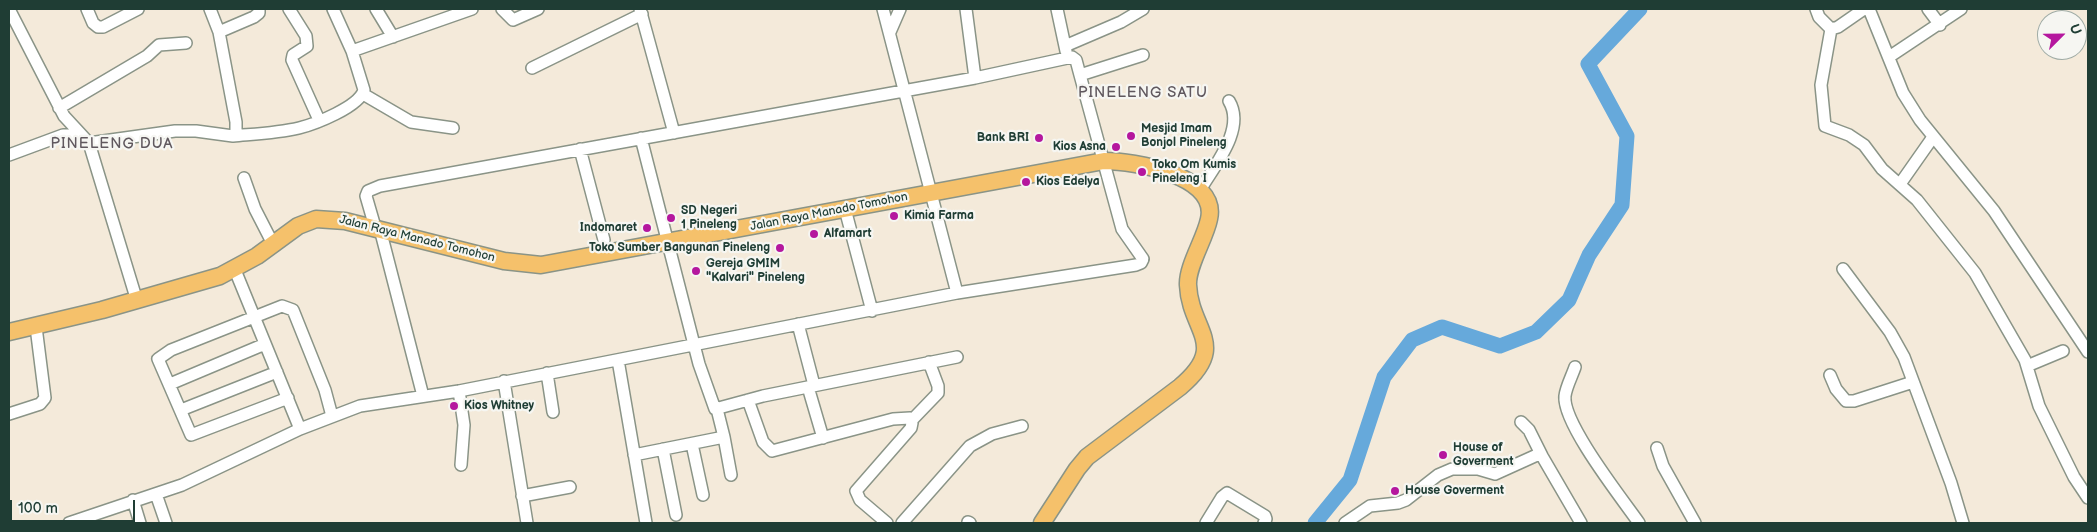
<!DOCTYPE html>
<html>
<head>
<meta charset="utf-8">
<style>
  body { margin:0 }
  #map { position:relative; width:2097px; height:532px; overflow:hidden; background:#f4eada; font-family:"Balsamiq Sans",sans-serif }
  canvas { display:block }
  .frame { position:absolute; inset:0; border:10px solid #1f3d34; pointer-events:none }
  .north { position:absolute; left:2037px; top:10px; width:50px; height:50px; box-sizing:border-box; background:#f6f6f2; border:1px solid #a0aca6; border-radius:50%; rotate:67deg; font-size:14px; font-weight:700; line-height:20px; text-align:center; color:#1f3d34 }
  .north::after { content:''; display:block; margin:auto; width:18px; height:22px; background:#b5179e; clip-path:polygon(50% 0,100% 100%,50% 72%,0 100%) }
  .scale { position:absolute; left:10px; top:500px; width:125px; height:22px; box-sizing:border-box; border:2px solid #1f3d34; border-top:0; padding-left:6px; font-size:15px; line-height:18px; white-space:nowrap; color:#1f3d34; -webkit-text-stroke:4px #f6f6f2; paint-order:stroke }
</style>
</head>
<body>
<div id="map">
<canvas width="2097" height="532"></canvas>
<div class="frame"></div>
<div class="north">U</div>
<div class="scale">100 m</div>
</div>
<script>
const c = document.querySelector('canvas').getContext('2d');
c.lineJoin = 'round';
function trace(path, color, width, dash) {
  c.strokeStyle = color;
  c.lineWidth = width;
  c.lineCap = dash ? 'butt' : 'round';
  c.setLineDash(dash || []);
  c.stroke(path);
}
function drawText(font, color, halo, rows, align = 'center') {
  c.font = font + ' "Balsamiq Sans",sans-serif';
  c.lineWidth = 4.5;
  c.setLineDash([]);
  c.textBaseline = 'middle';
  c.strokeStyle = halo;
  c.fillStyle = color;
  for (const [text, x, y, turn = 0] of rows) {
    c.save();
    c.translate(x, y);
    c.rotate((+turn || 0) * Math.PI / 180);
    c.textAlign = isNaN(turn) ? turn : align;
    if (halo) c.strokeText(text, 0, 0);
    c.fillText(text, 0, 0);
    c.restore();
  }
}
const river = new Path2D(`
  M1315,523L1350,480L1384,377L1412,340L1442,327L1500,346L1536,332L1569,300L1589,255L1622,205L1627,136L1588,64L1640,9`);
const minor = new Path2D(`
  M9,9L64,116L89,143L137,301
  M87,9L93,23L98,27H103L138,9
  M289,9L306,36L307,46L293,55L292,60L319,120
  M333,9L352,51
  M376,9L393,37
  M502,9L513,20L538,9
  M640,9L674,133
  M883,9L957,293
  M966,9L975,78
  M1057,9L1066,51
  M1816,9L1819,17L1831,29L1838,27L1864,9
  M1869,9L1903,93L1920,120L1994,211L2088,352
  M1928,9L1940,25
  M1831,29L1821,85L1825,126L1849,135L1864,145L1882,169L1917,200L1975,273L2025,360L2039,406L2074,477L2088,498
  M219,32L254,17L259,13V9
  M890,32L900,9
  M1065,46L1121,22L1143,9
  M1889,57L1961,9
  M532,68L642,14
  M1080,75L1143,55
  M363,94L411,122L453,128
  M59,108L147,56L159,45L186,43
  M233,136C255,134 278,133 299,128C315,124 359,107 364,90L352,51L472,9
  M641,138L699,364L715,409L763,396L957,357
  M89,143L175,131H196L233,136L236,131V122L219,32L210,9
  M580,149L604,240
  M9,155L63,135H80
  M244,178L255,209L273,244
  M1900,184L1933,137
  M1200,190C1214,166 1246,129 1229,101
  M845,209L872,311
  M380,229L423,396
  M1843,269L1890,332L1904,357L1951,483L1963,523
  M235,270L300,429
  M798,324L814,385
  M618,360L646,523
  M2027,366L2063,351
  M1575,367C1572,376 1566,387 1565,396C1562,423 1623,500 1639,523
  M547,373L553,412
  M1830,375L1836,389L1846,401H1854L1913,382
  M504,381L527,523
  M170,384L265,344
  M808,387L823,438
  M459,391L464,425L461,465
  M288,398L191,435L158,359L171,350L282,306L293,310L325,390L332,416
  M748,400L763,442L772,451L893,419L910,418L912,423L911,428L856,491L860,500L887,523
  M717,409L724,437
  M181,410L277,372
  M9,414L40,404L45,398L36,327
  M912,420L938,393V386L929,362
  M1521,422L1529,430L1542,456
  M692,444L703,495
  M1657,448L1663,466L1695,523
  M663,449L676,515
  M634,455L724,437L731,475
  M156,494L166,523
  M522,496L570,487
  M133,500L140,523
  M968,522L970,523
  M69,523L182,485L300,429L360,406L459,391L957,293L1136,265L1141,263L1143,259L1122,229L1080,75L1076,60L1072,57L975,78L380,186L368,191L366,196L375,227
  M902,523L970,446L992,434L1022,426
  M1206,523L1222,497L1227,493L1265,516L1266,519L1264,523
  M1345,523L1370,506L1398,503L1406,500L1438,475L1452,469H1478L1495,474L1537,455L1542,456L1581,523`);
const highway = new Path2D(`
  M9,332L102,310L220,276L257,256L298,226L316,219L345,221L504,261L541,265L1104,161C1134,161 1219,175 1209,219C1205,239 1187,266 1188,285C1190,331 1230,345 1180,387L1087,457L1077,469L1042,523`);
const markers = [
  [1131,136,5,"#b5179e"],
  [1039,138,5,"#b5179e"],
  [1116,147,5,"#b5179e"],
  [1142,172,5,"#b5179e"],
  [1026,182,5,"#b5179e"],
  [894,216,5,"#b5179e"],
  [671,218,5,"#b5179e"],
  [647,228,5,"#b5179e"],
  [814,234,5,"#b5179e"],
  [780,248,5,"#b5179e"],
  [696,271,5,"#b5179e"],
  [454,406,5,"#b5179e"],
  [1443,455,5,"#b5179e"],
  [1395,491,5,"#b5179e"]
];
const poiNames = [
  ["Mesjid Imam",1141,129],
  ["Bonjol Pineleng",1141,143],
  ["Bank BRI",1029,138,"right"],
  ["Kios Asna",1106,147,"right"],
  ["Toko Om Kumis",1152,165],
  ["Pineleng I",1152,179],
  ["Kios Edelya",1036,182],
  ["SD Negeri",681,211],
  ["1 Pineleng",681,225],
  ["Kimia Farma",904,216],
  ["Indomaret",637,228,"right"],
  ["Alfamart",824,234],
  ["Toko Sumber Bangunan Pineleng",770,248,"right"],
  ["Gereja GMIM",706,264],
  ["\"Kalvari\" Pineleng",706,278],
  ["Kios Whitney",464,406],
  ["House of",1453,448],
  ["Goverment",1453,462],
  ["House Goverment",1405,491]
];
const streetNames = [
  ["Jalan Raya Manado Tomohon",829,212,-11],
  ["Jalan Raya Manado Tomohon",417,239,14]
];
const quarterNames = [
  ["PINELENG SATU",1143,93],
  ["PINELENG DUA",112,144]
];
trace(river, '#66a9db', 15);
trace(minor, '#8a9487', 14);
trace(highway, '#8a9487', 19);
trace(minor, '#fff', 11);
trace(highway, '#f5c16b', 16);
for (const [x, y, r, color] of markers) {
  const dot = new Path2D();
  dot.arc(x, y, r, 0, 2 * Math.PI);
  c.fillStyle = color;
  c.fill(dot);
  trace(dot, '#f6f6f2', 2);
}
drawText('bold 12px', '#1f3d34', '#f6f6f2', poiNames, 'left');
drawText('12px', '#1f3d34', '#f6f6f2', streetNames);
c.letterSpacing = '1px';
drawText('15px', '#60585e', '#f6f6f2', quarterNames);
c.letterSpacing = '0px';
</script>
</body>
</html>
